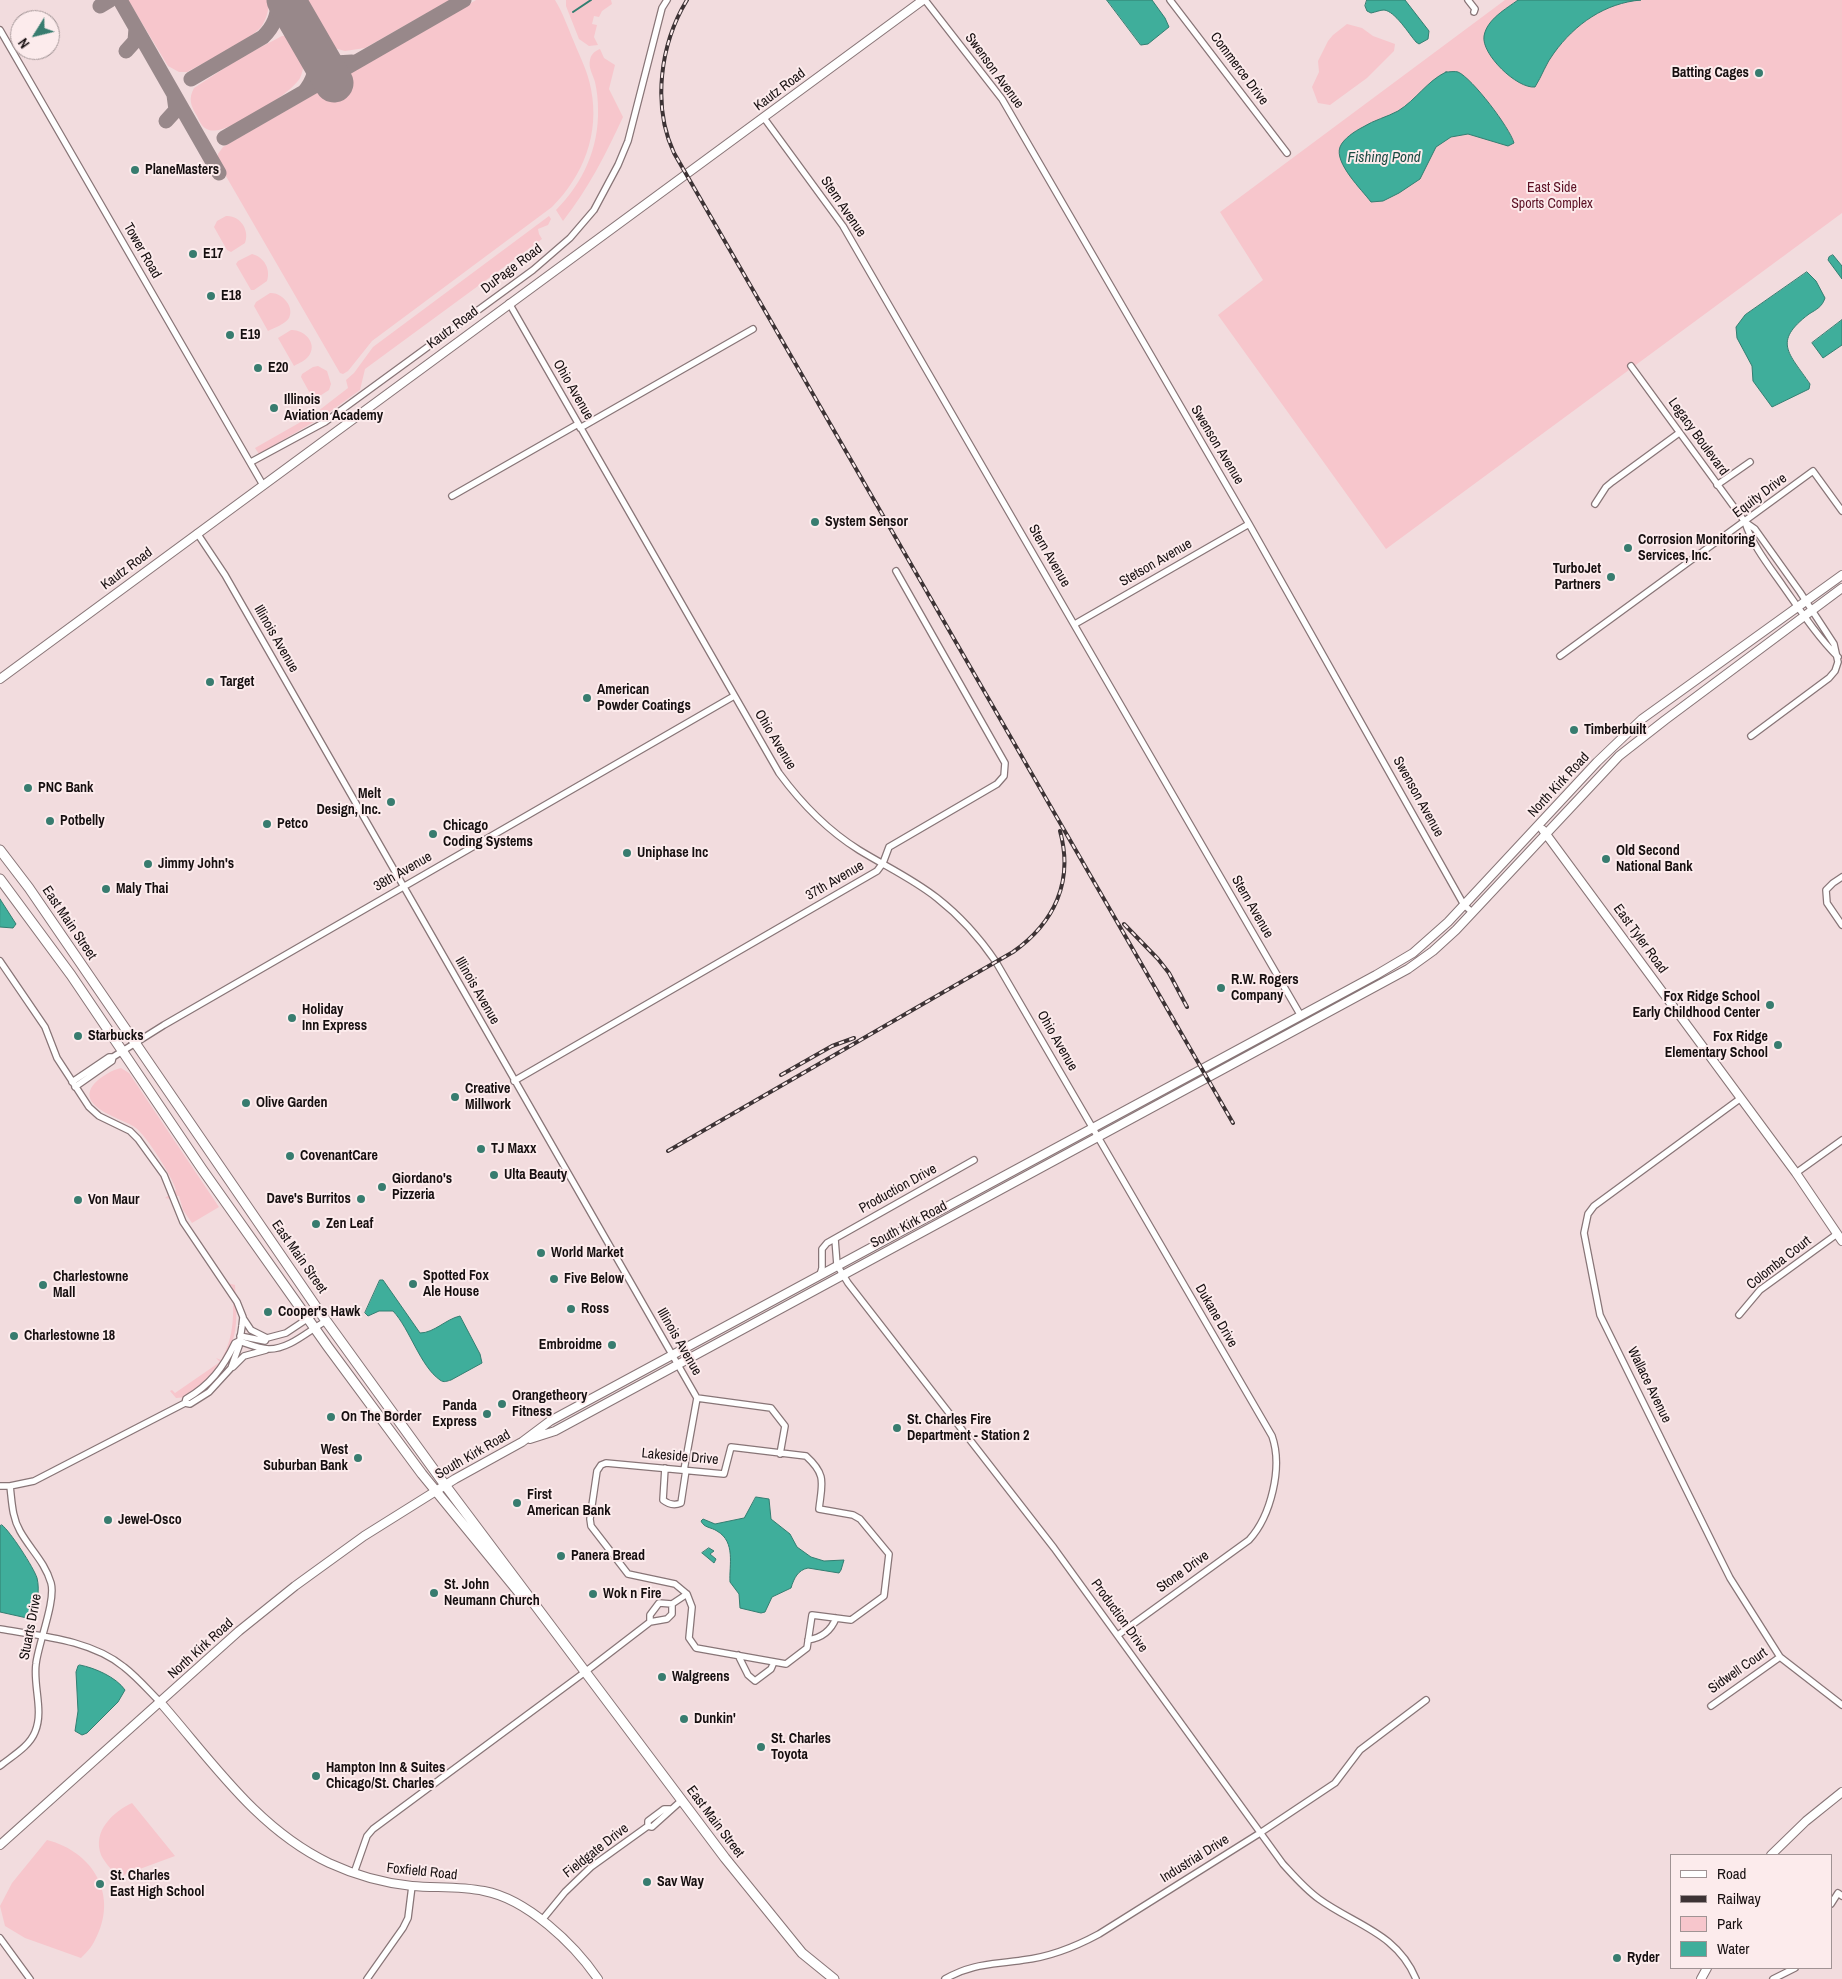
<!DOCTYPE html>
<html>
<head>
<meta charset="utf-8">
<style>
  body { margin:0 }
  #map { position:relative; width:1842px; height:1979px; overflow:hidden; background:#f2dcde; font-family:"Archivo Narrow",sans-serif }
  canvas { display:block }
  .legend { position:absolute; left:1670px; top:1854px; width:162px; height:115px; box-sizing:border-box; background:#fcebec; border:1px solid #a09394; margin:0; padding:6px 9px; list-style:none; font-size:15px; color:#160f10 }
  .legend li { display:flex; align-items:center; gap:10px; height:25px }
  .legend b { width:25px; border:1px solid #a09394 }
  .north { position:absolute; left:10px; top:10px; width:50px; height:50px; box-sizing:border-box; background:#fcebec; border:1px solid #a09394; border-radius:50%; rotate:234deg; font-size:14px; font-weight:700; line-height:20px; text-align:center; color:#160f10 }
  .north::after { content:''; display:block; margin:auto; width:18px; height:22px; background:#387c6f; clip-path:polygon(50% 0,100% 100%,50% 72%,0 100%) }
</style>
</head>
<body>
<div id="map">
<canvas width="1842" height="1979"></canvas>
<ul class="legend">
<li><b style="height:6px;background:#fff"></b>Road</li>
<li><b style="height:6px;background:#3d3335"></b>Railway</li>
<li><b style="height:14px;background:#f7c6cc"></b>Park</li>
<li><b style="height:14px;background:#3fae9b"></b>Water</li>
</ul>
<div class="north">N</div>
</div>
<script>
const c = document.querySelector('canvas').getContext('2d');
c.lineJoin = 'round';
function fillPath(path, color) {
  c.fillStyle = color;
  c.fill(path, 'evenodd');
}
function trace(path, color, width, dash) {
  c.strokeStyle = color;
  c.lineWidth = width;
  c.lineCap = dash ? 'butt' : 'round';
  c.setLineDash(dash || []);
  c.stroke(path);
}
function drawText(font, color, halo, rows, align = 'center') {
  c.font = font + ' "Archivo Narrow",sans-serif';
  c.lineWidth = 4;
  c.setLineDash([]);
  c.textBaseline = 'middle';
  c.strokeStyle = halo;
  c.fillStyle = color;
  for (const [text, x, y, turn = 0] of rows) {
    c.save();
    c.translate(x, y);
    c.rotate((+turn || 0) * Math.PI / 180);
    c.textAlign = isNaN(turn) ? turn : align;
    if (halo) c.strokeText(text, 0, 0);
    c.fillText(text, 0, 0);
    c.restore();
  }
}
const green = new Path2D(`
  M128,0H269L270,1C268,10 267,19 261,27C249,41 205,62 187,72H179L168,66Z
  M297,0H450L365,48L345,51L334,48L318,37Z
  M476,0H555C563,13 568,28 574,42C580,57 588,72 591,89C600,134 583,176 552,207L372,341L348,371L343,374L340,373L223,171L218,163V154L223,147L325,88L328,92L344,82L342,78Z
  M566,0H611L612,4L602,11L599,17L594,16L592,24L597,25L594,37L598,45L589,46L579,39L566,6Z
  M1505,0H1842V213L1386,549L1218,315L1263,280L1220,212Z
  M1347,24L1362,28L1373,36L1395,44L1394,51L1367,78L1330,105L1318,103L1312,87L1319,72L1318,61L1328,41L1333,35Z
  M290,35C297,38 302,44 303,52C304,61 304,70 300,78C291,94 226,136 209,130C202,128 200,122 197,116C191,106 188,99 194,88L240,58L282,36Z
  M600,49L604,58L615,65L609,89L623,117C606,154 588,189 563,221L556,210C583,183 599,148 598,109C598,100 597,91 595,82C593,75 588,67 590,60C591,54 595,51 600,49Z
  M226,216C240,215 250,230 245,243L231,252L227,250L214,227L217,221Z
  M549,216L551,219L548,225L538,229L539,234L542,239L365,369L360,390L324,416L259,454L255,448L313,415L348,388L346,380L354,373L373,347Z
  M252,254C264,257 271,269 267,281L254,290H251L236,264L238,261Z
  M270,293C281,292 295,306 289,318C285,324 274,328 268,331L254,306L256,302Z
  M291,330C302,329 317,341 310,354C307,360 299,363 294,366L278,338Z
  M318,366L327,371L331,384L329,390L315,399L312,397L301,377L302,374L313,367Z
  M121,1068L129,1073L219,1207L192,1223L183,1210L179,1196L171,1195L170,1199L165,1198L176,1190C172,1176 147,1137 136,1128C126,1119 74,1108 94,1084C100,1077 112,1070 121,1068Z
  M227,1283L235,1285C236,1302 238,1320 234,1336C229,1357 199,1399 176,1398L170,1391L172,1390L175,1393L220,1362L216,1358L221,1360C235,1336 234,1312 232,1286H228Z
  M132,1803L175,1856L118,1877C112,1870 105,1863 101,1855C92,1831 113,1812 132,1803Z
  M47,1840C94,1852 119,1896 95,1940C92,1947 86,1953 81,1958L25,1938L5,1926L0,1906L12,1883Z`);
const water = new Path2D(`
  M1107,0H1152L1165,18L1169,27L1148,44L1141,45Z
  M1367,0H1405L1429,31L1428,39L1419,44L1416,42C1409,34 1395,11 1384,10C1380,10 1376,12 1371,13L1367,11L1365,6Z
  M1518,0H1641C1605,3 1575,24 1554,53C1546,63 1542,76 1535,87C1517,89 1481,54 1484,36C1487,19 1506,9 1518,0Z
  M1446,72C1449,72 1455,71 1458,72C1472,78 1510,128 1514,143L1508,146L1468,134L1451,137L1436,147L1420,179L1399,193L1383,201L1371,202C1362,190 1334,163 1340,147C1343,139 1355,131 1363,127C1374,120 1387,117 1398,111C1416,100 1427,81 1446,72Z
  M1833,255L1842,266V279L1828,260L1829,257Z
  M1807,272L1816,281L1825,298C1822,307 1817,309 1809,314C1772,342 1789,353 1810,384L1809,389L1772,407L1753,381L1752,366L1737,338L1736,327L1745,315Z
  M1842,320V345L1823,358L1812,343Z
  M0,899L16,924L13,928L0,927Z
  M380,1280H383L420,1333C434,1333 446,1319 460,1316L480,1354L482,1363L451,1380C447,1381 444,1383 440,1380C420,1366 410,1329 393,1311H379L368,1316L365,1313Z
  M756,1497L769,1499L771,1519L790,1534L797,1547L811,1557L824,1561L844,1560L841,1570L839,1573L808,1568C798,1570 794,1578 791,1588L772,1597L765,1612L761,1613L740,1608L739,1594L730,1582C729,1565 736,1542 717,1531C711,1527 704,1528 701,1521L703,1519L715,1524L744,1518Z
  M2,1525C10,1531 34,1568 37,1578C40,1589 38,1612 27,1618L0,1612V1526Z
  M709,1548L714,1551L710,1554L716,1559L714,1563L702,1553Z
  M80,1665C95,1668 116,1677 125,1690L118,1702L87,1733L82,1735L75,1731L78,1711L76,1672L78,1666Z`);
const stream = new Path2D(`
  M573,12L591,0`);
const taxiway = new Path2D(`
  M120,0L219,173
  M100,6L110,0
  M126,51L135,41L136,28
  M191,79L263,37C274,26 278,16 278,0
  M304,92C314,81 317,68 317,53L335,63L352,62
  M166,121L176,110L174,95
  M224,138L464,0`);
const runway = new Path2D(`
  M286,0L334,83`);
const street = new Path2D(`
  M925,0L1002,99L1249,524L1464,905L1472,912
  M1170,0L1287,153
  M1468,0L1475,9L1474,12
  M0,30L263,485
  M764,118L843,226L1301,1016
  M509,303L779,773C801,803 827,830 859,850C885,866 913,879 937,898C960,916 979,937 996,962L1272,1436C1283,1467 1271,1516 1249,1540L1118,1635
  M1631,366L1745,522C1752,545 1769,566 1783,586C1800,610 1817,636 1838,657
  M580,428L753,329
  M251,462L325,422L533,270L570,238L594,210L618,165L628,141L662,8L667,0
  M1717,485L1750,462
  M452,496L578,424
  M1595,504L1606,487L1612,482L1679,433
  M1745,522L1755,529L1800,592L1834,644L1838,662L1835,671L1829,678L1751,736
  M197,533L225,575L697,1398L684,1470
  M1075,624L1249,524
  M1560,656L1813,471L1842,511
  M1842,877L1833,883L1826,890L1827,903L1842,925
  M0,961L45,1027L57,1058L89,1107L99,1116L130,1131L138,1139L164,1175L183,1222L237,1302L243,1317L242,1326L239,1346L231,1368L209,1392L190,1404L185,1403L34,1481L10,1486H0
  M514,1081L877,871L883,863L889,847L997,784L1004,776L1005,763L896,571
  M72,1082L109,1057H113L164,1025L734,696
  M75,1087L112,1061L113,1057
  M1741,1098L1594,1206L1588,1214L1584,1233L1600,1315L1716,1550L1730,1578L1780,1657L1842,1705
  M1796,1173L1842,1140
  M835,1239L837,1265L848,1283L1054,1548L1283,1864C1294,1876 1305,1889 1319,1899C1355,1925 1397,1933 1416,1979
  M820,1275L822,1268V1249L827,1243L974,1160
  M1739,1315L1760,1290L1837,1234
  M243,1318L251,1330L267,1338
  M240,1336L265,1341L267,1338L286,1333L319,1311
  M239,1341C248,1344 260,1349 269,1349C290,1349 309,1330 326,1321
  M233,1367L244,1356L266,1350
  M697,1398L771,1408L785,1426L780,1454
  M185,1403L186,1399C210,1385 223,1368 235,1343L239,1341
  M665,1468L663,1500C668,1504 674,1506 681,1503L686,1470
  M650,1622V1615L659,1603L672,1604L687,1594L675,1584L628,1574L591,1526L590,1519L597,1471L601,1465L606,1463L724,1474L731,1447L806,1456C827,1475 822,1483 819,1509L853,1515L860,1519L889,1554L884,1596L851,1620L812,1615L807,1648L786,1664L696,1648L689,1638L692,1607L687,1594
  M0,1629C41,1636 91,1640 124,1667C137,1677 149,1691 160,1702
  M808,1640C821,1638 831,1631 836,1618
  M738,1655L748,1675L755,1681L771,1669L774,1662
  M1711,1706L1780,1657
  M0,1766C12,1756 29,1747 35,1732C44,1711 33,1686 36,1664C38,1644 56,1601 51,1583C45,1562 30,1549 20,1531C12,1517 12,1502 10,1486
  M648,1826V1821L664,1809H670
  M354,1873L367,1836L373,1829L585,1672L650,1622L667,1619L672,1614V1604
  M1831,1904L1838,1893L1842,1896
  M542,1920L565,1892L591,1867L648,1826L652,1827L682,1800
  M0,1938L30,1979
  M367,1979L403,1928L408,1918L412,1886
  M945,1979C973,1963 992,1965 1023,1960C1050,1957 1075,1947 1099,1934L1260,1833L1335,1783L1360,1750L1426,1700
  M1773,1979L1795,1968`);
const secondary = new Path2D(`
  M0,679L923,0
  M1543,830L1796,1173L1842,1241
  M530,1439L555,1431L677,1365L1408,969L1433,951L1456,930L1619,756L1665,720L1842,588
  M160,1702C211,1760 257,1829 329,1863C355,1875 383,1883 412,1886C436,1888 460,1886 484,1891C527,1899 574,1944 598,1979
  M0,1845L239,1631L295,1586L364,1536L455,1479L522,1442L550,1421L1202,1069L1376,975L1413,953L1448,922L1597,762L1642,719L1842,575
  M1771,1855L1806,1821L1842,1792
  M1701,1979L1707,1968`);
const primary = new Path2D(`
  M0,850L29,888L319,1311L445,1485L725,1858L802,1953L834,1979
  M0,879L71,975L202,1169L328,1347L422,1474L521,1595`);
const rail = new Path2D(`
  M687,0C660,44 652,106 674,153L1233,1123
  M1124,924L1158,959L1169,973L1187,1007
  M781,1075L832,1046L854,1038
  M668,1151L1013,952C1054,923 1074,882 1060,831`);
const markers = [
  [1759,73,5,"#387c6f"],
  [135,170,5,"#387c6f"],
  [193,254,5,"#387c6f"],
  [211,296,5,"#387c6f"],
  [230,335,5,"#387c6f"],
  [258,368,5,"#387c6f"],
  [274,408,5,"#387c6f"],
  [815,522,5,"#387c6f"],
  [1628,548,5,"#387c6f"],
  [1611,577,5,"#387c6f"],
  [210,682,5,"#387c6f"],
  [587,698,5,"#387c6f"],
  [1574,730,5,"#387c6f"],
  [28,788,5,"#387c6f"],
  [391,802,5,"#387c6f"],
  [50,821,5,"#387c6f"],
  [267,824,5,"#387c6f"],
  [433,834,5,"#387c6f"],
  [627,853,5,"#387c6f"],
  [1606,859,5,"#387c6f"],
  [148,864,5,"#387c6f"],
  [106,889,5,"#387c6f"],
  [1221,988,5,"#387c6f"],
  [1770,1005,5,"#387c6f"],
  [292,1018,5,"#387c6f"],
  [78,1036,5,"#387c6f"],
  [1778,1045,5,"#387c6f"],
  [455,1097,5,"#387c6f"],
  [246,1103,5,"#387c6f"],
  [481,1149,5,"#387c6f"],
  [290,1156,5,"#387c6f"],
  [494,1175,5,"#387c6f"],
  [382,1187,5,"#387c6f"],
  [361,1199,5,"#387c6f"],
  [78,1200,5,"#387c6f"],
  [316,1224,5,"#387c6f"],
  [541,1253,5,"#387c6f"],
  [554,1279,5,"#387c6f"],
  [413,1284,5,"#387c6f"],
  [43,1285,5,"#387c6f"],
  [571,1309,5,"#387c6f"],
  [268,1312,5,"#387c6f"],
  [14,1336,5,"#387c6f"],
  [612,1345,5,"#387c6f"],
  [502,1404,5,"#387c6f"],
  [487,1414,5,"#387c6f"],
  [331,1417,5,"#387c6f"],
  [897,1428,5,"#387c6f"],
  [358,1458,5,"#387c6f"],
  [517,1503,5,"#387c6f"],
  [108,1520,5,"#387c6f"],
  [561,1556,5,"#387c6f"],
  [434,1593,5,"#387c6f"],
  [593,1594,5,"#387c6f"],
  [662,1677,5,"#387c6f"],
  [684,1719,5,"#387c6f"],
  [761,1747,5,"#387c6f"],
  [316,1776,5,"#387c6f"],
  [647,1882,5,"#387c6f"],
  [100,1884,5,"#387c6f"],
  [1617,1958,5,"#387c6f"]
];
const streetNames = [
  ["Commerce Drive",1239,69,53],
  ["Swenson Avenue",994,71,54],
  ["Kautz Road",780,90,-37],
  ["Stern Avenue",843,207,56],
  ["Tower Road",142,251,60],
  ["DuPage Road",512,269,-37],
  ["Kautz Road",453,328,-37],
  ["Ohio Avenue",573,390,60],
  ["Legacy Boulevard",1698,437,54],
  ["Swenson Avenue",1217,445,59],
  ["Equity Drive",1760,496,-37],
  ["Stern Avenue",1049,556,60],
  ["Stetson Avenue",1156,563,-30],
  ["Kautz Road",127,569,-37],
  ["Illinois Avenue",276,639,60],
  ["Ohio Avenue",775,740,59],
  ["North Kirk Road",1559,785,-47],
  ["Swenson Avenue",1418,797,61],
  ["38th Avenue",403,872,-30],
  ["37th Avenue",835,881,-30],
  ["Stern Avenue",1252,907,60],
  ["East Main Street",69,923,56],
  ["East Tyler Road",1640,939,54],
  ["Illinois Avenue",477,991,60],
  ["Ohio Avenue",1057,1041,60],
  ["Production Drive",898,1189,-29],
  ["South Kirk Road",909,1225,-28],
  ["East Main Street",299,1257,55],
  ["Colomba Court",1779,1263,-38],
  ["Dukane Drive",1216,1316,60],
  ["Illinois Avenue",679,1342,60],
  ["Wallace Avenue",1649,1385,64],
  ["South Kirk Road",473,1455,-30],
  ["Lakeside Drive",680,1457,5],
  ["Stone Drive",1183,1572,-36],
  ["Production Drive",1119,1616,54],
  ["Stuarts Drive",31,1627,-79],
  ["North Kirk Road",201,1649,-42],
  ["Sidwell Court",1738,1671,-35],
  ["East Main Street",715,1822,53],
  ["Fieldgate Drive",596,1851,-38],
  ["Industrial Drive",1195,1859,-32],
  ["Foxfield Road",422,1872,6]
];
const poiNames = [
  ["Batting Cages",1749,73,"right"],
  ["PlaneMasters",145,170],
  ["E17",203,254],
  ["E18",221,296],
  ["E19",240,335],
  ["E20",268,368],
  ["Illinois",284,400],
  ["Aviation Academy",284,416],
  ["System Sensor",825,522],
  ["Corrosion Monitoring",1638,540],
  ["Services, Inc.",1638,556],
  ["TurboJet",1601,569,"right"],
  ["Partners",1601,585,"right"],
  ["Target",220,682],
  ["American",597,690],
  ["Powder Coatings",597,706],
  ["Timberbuilt",1584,730],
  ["PNC Bank",38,788],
  ["Melt",381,794,"right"],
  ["Design, Inc.",381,810,"right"],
  ["Potbelly",60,821],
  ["Petco",277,824],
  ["Chicago",443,826],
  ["Coding Systems",443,842],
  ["Old Second",1616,851],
  ["National Bank",1616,867],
  ["Uniphase Inc",637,853],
  ["Jimmy John's",158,864],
  ["Maly Thai",116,889],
  ["R.W. Rogers",1231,980],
  ["Company",1231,996],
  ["Fox Ridge School",1760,997,"right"],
  ["Early Childhood Center",1760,1013,"right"],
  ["Holiday",302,1010],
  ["Inn Express",302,1026],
  ["Starbucks",88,1036],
  ["Fox Ridge",1768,1037,"right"],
  ["Elementary School",1768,1053,"right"],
  ["Creative",465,1089],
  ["Millwork",465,1105],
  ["Olive Garden",256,1103],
  ["TJ Maxx",491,1149],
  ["CovenantCare",300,1156],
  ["Ulta Beauty",504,1175],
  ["Giordano's",392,1179],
  ["Pizzeria",392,1195],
  ["Dave's Burritos",351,1199,"right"],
  ["Von Maur",88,1200],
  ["Zen Leaf",326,1224],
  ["World Market",551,1253],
  ["Spotted Fox",423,1276],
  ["Ale House",423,1292],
  ["Charlestowne",53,1277],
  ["Mall",53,1293],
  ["Five Below",564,1279],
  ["Ross",581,1309],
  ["Cooper's Hawk",278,1312],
  ["Charlestowne 18",24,1336],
  ["Embroidme",602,1345,"right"],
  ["Orangetheory",512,1396],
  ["Fitness",512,1412],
  ["Panda",477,1406,"right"],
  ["Express",477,1422,"right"],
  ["On The Border",341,1417],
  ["St. Charles Fire",907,1420],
  ["Department - Station 2",907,1436],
  ["West",348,1450,"right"],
  ["Suburban Bank",348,1466,"right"],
  ["First",527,1495],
  ["American Bank",527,1511],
  ["Jewel-Osco",118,1520],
  ["Panera Bread",571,1556],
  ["St. John",444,1585],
  ["Neumann Church",444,1601],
  ["Wok n Fire",603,1594],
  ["Walgreens",672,1677],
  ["Dunkin'",694,1719],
  ["St. Charles",771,1739],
  ["Toyota",771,1755],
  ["Hampton Inn & Suites",326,1768],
  ["Chicago/St. Charles",326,1784],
  ["St. Charles",110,1876],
  ["East High School",110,1892],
  ["Sav Way",657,1882],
  ["Ryder",1627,1958]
];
const parkNames = [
  ["East Side",1552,188],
  ["Sports Complex",1552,204]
];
const waterNames = [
  ["Fishing Pond",1384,158]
];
fillPath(green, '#f7c6cc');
fillPath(water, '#3fae9b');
trace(water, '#337e71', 1);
trace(stream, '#337e71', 2);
trace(taxiway, '#98888a', 15);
trace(runway, '#98888a', 39);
trace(street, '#887577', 8);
trace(secondary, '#887577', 10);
trace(primary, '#887577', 11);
trace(street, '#fff', 5.5);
trace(secondary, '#fff', 8);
trace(primary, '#fff', 9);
trace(rail, '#3d3335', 4);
trace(rail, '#fcebec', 2, [5.5]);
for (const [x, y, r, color] of markers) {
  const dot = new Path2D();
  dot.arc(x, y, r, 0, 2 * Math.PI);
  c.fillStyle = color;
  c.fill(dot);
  trace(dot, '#fcebec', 2);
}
drawText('14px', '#160f10', '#fcebec', streetNames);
drawText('bold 14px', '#160f10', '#fcebec', poiNames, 'left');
drawText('14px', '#5c1125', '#fcebec', parkNames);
drawText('italic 15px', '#1b4b42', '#fcebec', waterNames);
</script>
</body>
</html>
